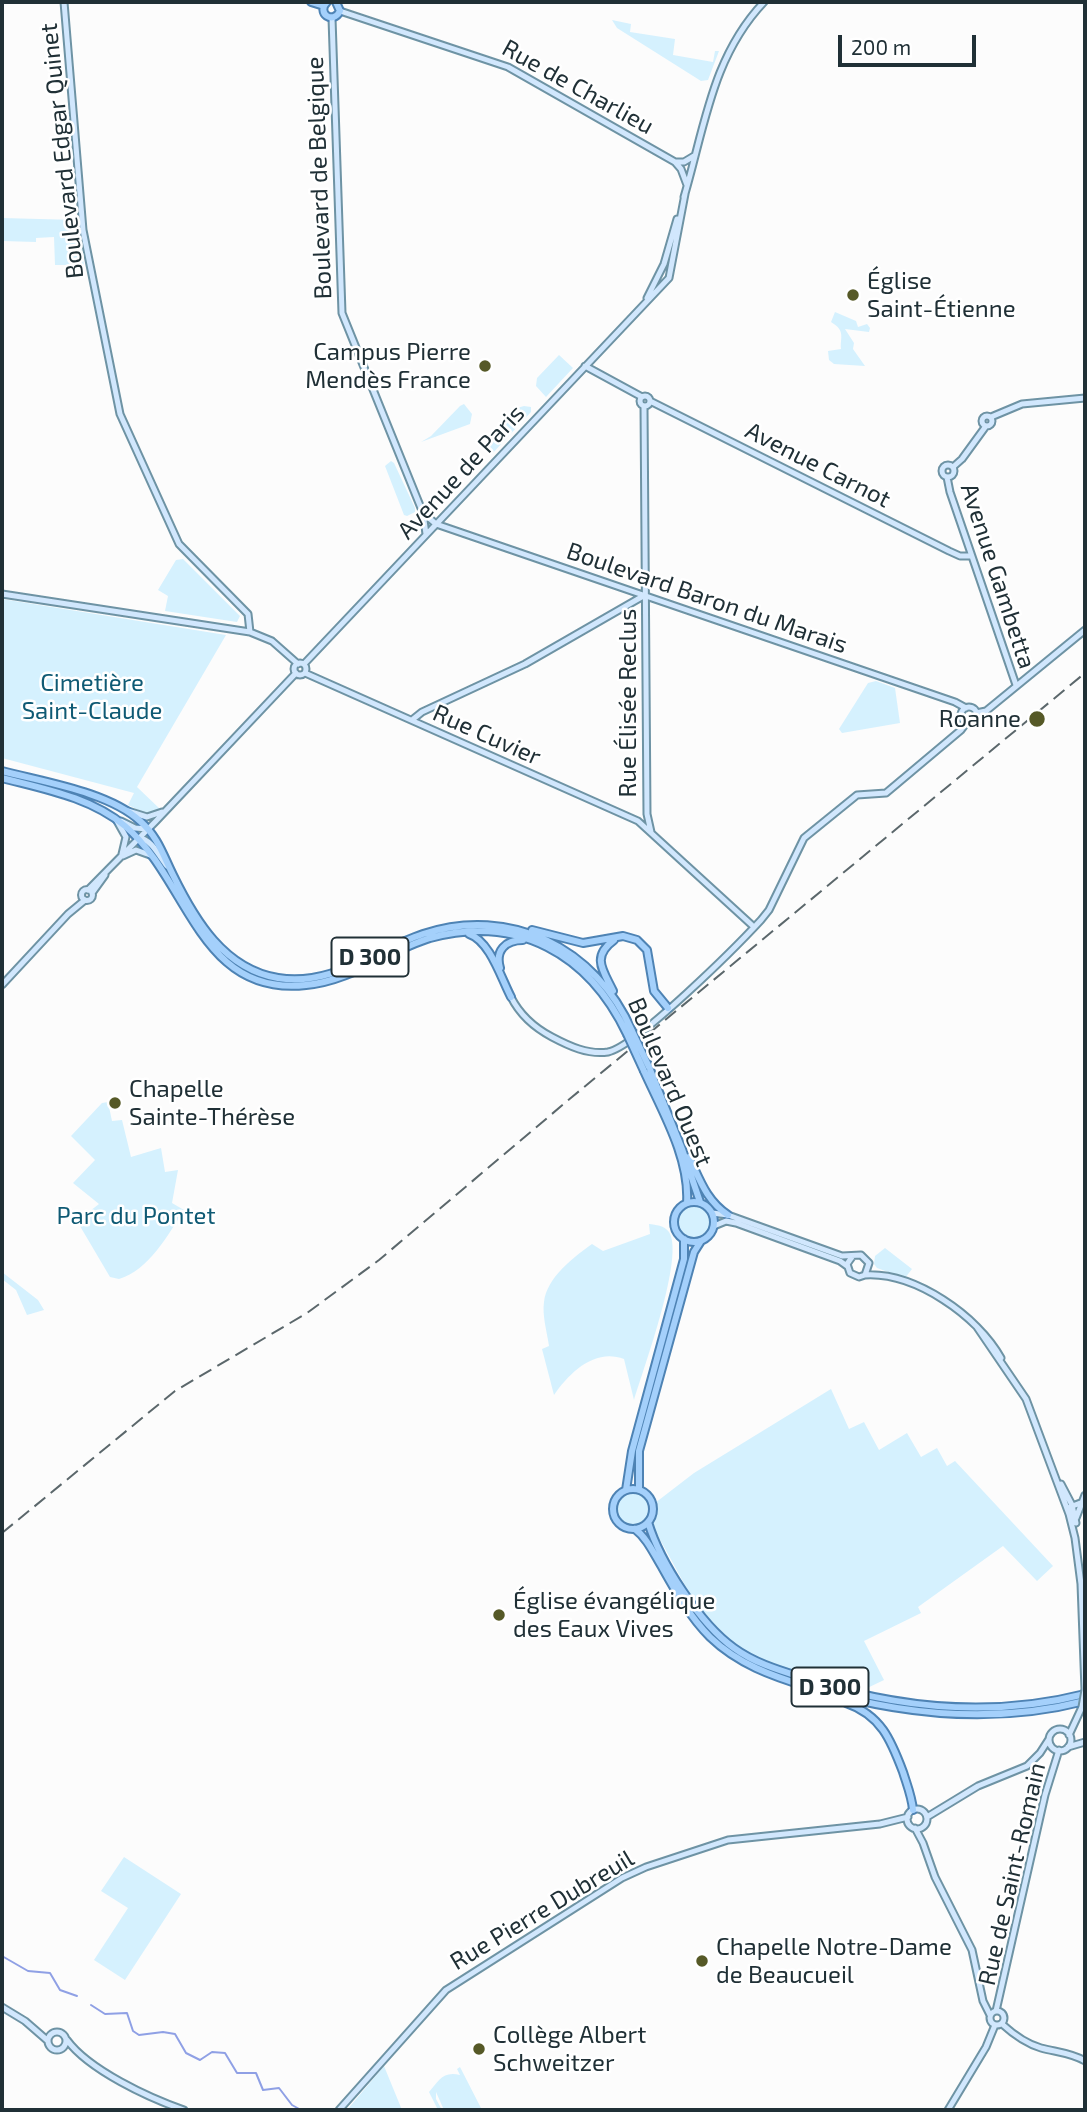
<!DOCTYPE html>
<html>
<head>
<meta charset="utf-8">
<style>
  body { margin:0 }
  #map { position:relative; width:1087px; height:2112px; overflow:hidden; background:#fcfcfc; font-family:"Exo 2",sans-serif }
  canvas { display:block }
  .frame { position:absolute; inset:0; border:4px solid #203036; pointer-events:none }
  .scale { position:absolute; left:838px; top:35px; width:138px; height:32px; box-sizing:border-box; border:4px solid #203036; border-top:0; padding-left:9px; font-size:21px; line-height:24px; white-space:nowrap; color:#203036; -webkit-text-stroke:5px #fff; paint-order:stroke }
</style>
</head>
<body>
<div id="map">
<canvas width="1087" height="2112"></canvas>
<div class="frame"></div>
<div class="scale">200 m</div>
</div>
<script>
const c = document.querySelector('canvas').getContext('2d');
c.lineJoin = 'round';
function fillPath(path, color) {
  c.fillStyle = color;
  c.fill(path, 'evenodd');
}
function trace(path, color, width, dash) {
  c.strokeStyle = color;
  c.lineWidth = width;
  c.lineCap = dash ? 'butt' : 'round';
  c.setLineDash(dash || []);
  c.stroke(path);
}
function drawText(font, color, halo, rows, align = 'center') {
  c.font = font + ' "Exo 2",sans-serif';
  c.lineWidth = 5;
  c.setLineDash([]);
  c.textBaseline = 'middle';
  c.strokeStyle = halo;
  c.fillStyle = color;
  for (const [text, x, y, turn = 0] of rows) {
    c.save();
    c.translate(x, y);
    c.rotate((+turn || 0) * Math.PI / 180);
    c.textAlign = isNaN(turn) ? turn : align;
    if (halo) c.strokeText(text, 0, 0);
    c.fillText(text, 0, 0);
    c.restore();
  }
}
const green = new Path2D(`
  M612,20L631,24L630,32L675,39L673,55L713,62L715,51H719L708,80L701,81L617,28Z
  M2,218L77,220L84,265H55L54,237L36,238V242L2,241Z
  M835,312L856,321L858,327L867,324L870,328L869,332L845,329L854,343L853,349L865,366L834,364L829,360L828,351L841,349C840,337 846,331 831,322Z
  M559,355L573,368L546,397L536,386L537,378Z
  M464,404L472,414L470,424L421,442L431,436L460,406Z
  M524,406L531,407V412L491,455L485,449L487,444L503,430L510,410Z
  M391,461L394,463L415,508V512L407,516L404,515L385,466Z
  M183,559L240,616L237,622L165,611L168,596L158,590L176,560Z
  M2,599L226,635L137,787L160,809C149,817 139,810 128,805L134,793L2,758Z
  M876,681L895,688L900,723L842,733L839,729L868,683Z
  M108,1102L112,1121L122,1120L131,1157L161,1148L165,1172L178,1170L172,1203L184,1210C168,1235 149,1270 119,1279L110,1277L77,1221L99,1204L73,1183L95,1160L71,1136L102,1103Z
  M677 1222a17 17 0 1 1 34 0a17 17 0 1 1-34 0Z
  M649,1224C656,1225 664,1225 669,1232C685,1256 643,1370 634,1400L624,1359C595,1348 570,1372 554,1395L542,1349L549,1346C547,1332 542,1315 544,1302C547,1277 574,1257 592,1244L603,1251L650,1234Z
  M885,1248L912,1269L905,1278L877,1268L874,1264L875,1256Z
  M2,1272L38,1300L44,1310L27,1315L16,1290L2,1279Z
  M831,1389L849,1429L864,1422L879,1450L907,1433L921,1457L937,1448L947,1466L955,1461L1053,1566L1037,1581L1003,1546L918,1607L921,1613L864,1641L884,1680L859,1692L778,1668L733,1644L698,1609L651,1523L656,1511L655,1503L694,1473Z
  M615 1509a17 17 0 1 1 34 0a17 17 0 1 1-34 0Z
  M124,1857L181,1894L125,1980L94,1960L128,1908L101,1891Z
  M384,2066L402,2110H347Z
  M460,2067L482,2110H444L436,2092V2099L442,2110H438L429,2092C439,2081 442,2071 460,2075L457,2069Z`);
const stream = new Path2D(`
  M2,1956L28,1971L50,1973L60,1990L77,1996
  M91,2005L105,2014L127,2013L133,2031L139,2035L163,2032L175,2034L186,2053L200,2060L212,2052L225,2053L237,2073H256L263,2090L279,2088L292,2105L301,2110
  M313,2110H321`);
const secondary = new Path2D(`
  M64,2L83,230L120,414L179,544L248,614L250,632
  M340,11L508,67L675,162L681,169L687,185
  M332,18L342,313L423,513L436,524L955,702L966,708
  M675,162H684L694,156
  M684,197C705,126 712,57 764,2
  M647,298L664,264L677,219
  M585,366L642,397
  M640 401a5 5 0 1 1 10 0a5 5 0 1 1-10 0Z
  M650,401L949,551L960,556H971
  M644,406L647,814L651,832
  M982 421a5 5 0 1 1 10 0a5 5 0 1 1-10 0Z
  M991,417L1022,404L1085,398
  M942 471a6 6 0 1 1 12 0a6 6 0 1 1-12 0Z
  M953,467L962,459L986,426
  M947,477L950,492L1016,685
  M423,513L426,534
  M2,594L250,632L272,641L298,664
  M294 669a6 6 0 1 1 12 0a6 6 0 1 1-12 0Z
  M304,664L669,278L685,194
  M305,673L638,821L754,927
  M961 715a8 8 0 1 1 16 0a8 8 0 1 1-16 0Z
  M976,713L986,711L1085,630
  M412,720L422,712L525,664L645,595
  M128,811L147,817L162,812
  M117,821L126,837L122,854
  M121,821L135,828L148,829
  M138,838C151,838 159,856 167,866
  M123,856L136,850L150,855
  M81.5 895a5.5 5.5 0 1 1 11 0a5.5 5.5 0 1 1-11 0Z
  M88,890L156,821L296,673
  M92,893L105,875
  M2,985L68,914L85,900
  M511,997C520,1015 535,1028 552,1037C569,1046 588,1055 608,1052C637,1046 737,946 761,920L769,910L804,838L857,795L886,793L961,730L967,722
  M712,1213L728,1215L842,1256L861,1255L869,1263L865,1275L859,1277L850,1273L847,1264L852,1257
  M714,1226L726,1221L736,1223L840,1261L847,1266
  M865,1275C915,1272 978,1316 1001,1358
  M977,1327L1026,1399L1069,1514
  M1061,1484L1072,1505L1076,1523
  M1083,1502L1070,1507L1069,1514L1075,1538L1081,1584L1085,1690
  M1076,1518L1085,1495
  M1049 1740a11 11 0 1 1 22 0a11 11 0 1 1-22 0Z
  M1069,1735L1082,1707
  M1068,1747L1085,1742
  M907 1819a10 10 0 1 1 20 0a10 10 0 1 1-20 0Z
  M927,1817L978,1786L1027,1766L1040,1753L1049,1739
  M915,1828L923,1843L935,1877L972,1950L983,2001L990,2015
  M2,2007L25,2021L48,2041
  M990 2018a7 7 0 1 1 14 0a7 7 0 1 1-14 0Z
  M996,2011L1045,1795L1059,1750
  M1002,2024C1013,2034 1027,2044 1041,2048C1056,2052 1072,2053 1085,2061
  M48 2041a9 9 0 1 1 18 0a9 9 0 1 1-18 0Z
  M67,2040C89,2070 149,2098 184,2110
  M339,2110L446,1990L622,1878L646,1867L728,1840L880,1824L908,1817
  M948,2110L986,2047L995,2025`);
const primary = new Path2D(`
  M311,2L324,6
  M327,2C316,13 333,25 340,11L336,2
  M2,771C43,782 109,792 140,821C158,837 163,855 173,875C195,920 224,969 278,978C332,987 375,950 423,934C510,905 596,948 632,1031
  M2,778C44,789 90,797 125,826C189,880 199,997 306,985C351,981 388,951 430,938C518,914 589,954 627,1034
  M532,930L583,943L623,936L637,940L647,950L654,991L668,1008
  M469,934C490,941 501,978 511,997
  M500,968C495,951 505,940 523,940
  M613,991C603,970 591,957 614,940
  M649,1067L682,1149L700,1202
  M644,1071C662,1111 690,1158 687,1203
  M689,1157C700,1180 706,1200 728,1215
  M674 1222a20 20 0 1 1 40 0a20 20 0 1 1-40 0Z
  M613 1509a20 20 0 1 1 40 0a20 20 0 1 1-40 0Z
  M626,1490L632,1451L684,1259V1239
  M639,1490V1451L694,1252L701,1241
  M648,1522C660,1562 700,1624 734,1648C756,1664 782,1671 807,1679C899,1709 991,1718 1085,1694
  M635,1529C647,1538 654,1554 662,1567C676,1592 690,1617 710,1637C738,1664 772,1676 808,1687C899,1715 992,1725 1085,1701
  M846,1703C881,1715 891,1740 903,1772C907,1785 912,1797 913,1810`);
const rail = new Path2D(`
  M2,1533L175,1391L307,1313L379,1260L572,1097L1085,673`);
const secondaryBridge = new Path2D(`
  M1082,1707L1085,1690`);
const primaryBridge = new Path2D(`
  M632,1031L649,1067
  M627,1034L644,1071`);
const markers = [
  [853,295,7,"#565927"],
  [485,366,7,"#565927"],
  [1037,719,9,"#565927"],
  [115,1103,7,"#565927"],
  [499,1615,7,"#565927"],
  [702,1961,7,"#565927"],
  [479,2049,7,"#565927"]
];
const shields = [
  [370,957,77],
  [830,1687,77]
];
const shieldNames = [
  ["D 300",370,957],
  ["D 300",830,1687]
];
const streetNames = [
  ["Rue de Charlieu",578,87,29],
  ["Boulevard Edgar Quinet",62,151,-96],
  ["Boulevard de Belgique",319,178,-92],
  ["Avenue Carnot",818,465,27],
  ["Avenue de Paris",461,472,-47],
  ["Avenue Gambetta",998,576,72],
  ["Boulevard Baron du Marais",707,598,19],
  ["Rue Élisée Reclus",628,703,-90],
  ["Rue Cuvier",487,735,24],
  ["Boulevard Ouest",670,1082,67],
  ["Rue de Saint-Romain",1012,1874,-77],
  ["Rue Pierre Dubreuil",542,1910,-31]
];
const poiNames = [
  ["Église",867,281],
  ["Saint-Étienne",867,309],
  ["Campus Pierre",471,352,"right"],
  ["Mendès France",471,380,"right"],
  ["Roanne",1021,719,"right"],
  ["Chapelle",129,1089],
  ["Sainte-Thérèse",129,1117],
  ["Église évangélique",513,1601],
  ["des Eaux Vives",513,1629],
  ["Chapelle Notre-Dame",716,1947],
  ["de Beaucueil",716,1975],
  ["Collège Albert",493,2035],
  ["Schweitzer",493,2063]
];
const parkNames = [
  ["Cimetière",92,683],
  ["Saint-Claude",92,711],
  ["Parc du Pontet",136,1216]
];
fillPath(green, '#d5f1fe');
trace(stream, '#8fa0e5', 2);
trace(secondary, '#6e93a4', 9);
trace(primary, '#4e83b4', 10);
trace(secondary, '#d1e7fd', 5);
trace(primary, '#a4d0fb', 6);
trace(rail, '#5b676b', 2, [14, 7]);
trace(secondaryBridge, '#6e93a4', 9, []);
trace(primaryBridge, '#4e83b4', 10, []);
trace(secondaryBridge, '#d1e7fd', 5);
trace(primaryBridge, '#a4d0fb', 6);
for (const [x, y, r, color] of markers) {
  const dot = new Path2D();
  dot.arc(x, y, r, 0, 2 * Math.PI);
  c.fillStyle = color;
  c.fill(dot);
  trace(dot, '#fff', 2.5);
}
for (const [x, y, w] of shields) {
  const box = new Path2D();
  box.roundRect(x - w / 2, y - 19.5, w, 39, 5);
  c.fillStyle = '#fff';
  c.fill(box);
  trace(box, '#203036', 2);
}
drawText('bold 23px', '#203036', null, shieldNames);
drawText('24px', '#203036', '#fff', streetNames);
drawText('24px', '#203036', '#fff', poiNames, 'left');
drawText('24px', '#0f5a74', '#fff', parkNames);
</script>
</body>
</html>
